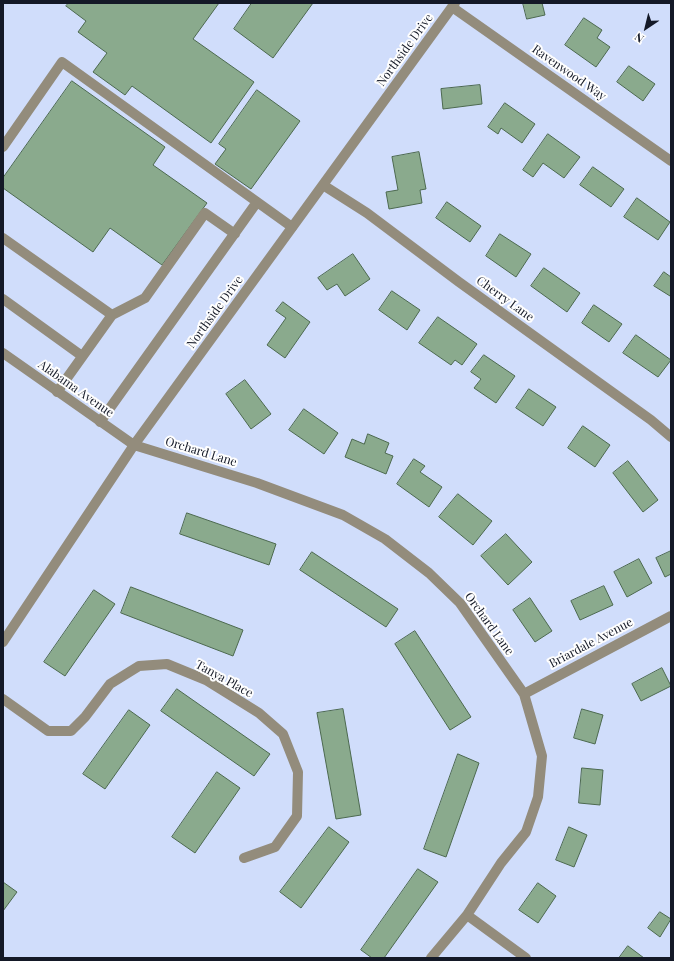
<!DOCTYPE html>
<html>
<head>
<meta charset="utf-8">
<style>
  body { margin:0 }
  #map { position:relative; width:674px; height:961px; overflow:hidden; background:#d0ddfb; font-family:"Playfair Display",serif }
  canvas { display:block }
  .frame { position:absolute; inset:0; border:4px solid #141927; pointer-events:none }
  .north { position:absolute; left:626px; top:8px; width:40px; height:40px; -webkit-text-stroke:3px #fefefe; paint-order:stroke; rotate:215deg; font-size:11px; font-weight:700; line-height:16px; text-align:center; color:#141927 }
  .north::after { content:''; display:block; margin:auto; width:14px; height:18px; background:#141927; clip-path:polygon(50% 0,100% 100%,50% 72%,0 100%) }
</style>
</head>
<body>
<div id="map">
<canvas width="674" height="961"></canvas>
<div class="frame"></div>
<div class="north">N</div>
</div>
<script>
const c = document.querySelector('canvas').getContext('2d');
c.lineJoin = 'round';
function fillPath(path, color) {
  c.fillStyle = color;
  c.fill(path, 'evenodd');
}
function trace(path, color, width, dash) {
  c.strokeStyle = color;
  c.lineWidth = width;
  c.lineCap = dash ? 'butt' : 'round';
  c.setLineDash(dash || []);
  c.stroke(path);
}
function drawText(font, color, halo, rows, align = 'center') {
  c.font = font + ' "Playfair Display",serif';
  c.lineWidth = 4;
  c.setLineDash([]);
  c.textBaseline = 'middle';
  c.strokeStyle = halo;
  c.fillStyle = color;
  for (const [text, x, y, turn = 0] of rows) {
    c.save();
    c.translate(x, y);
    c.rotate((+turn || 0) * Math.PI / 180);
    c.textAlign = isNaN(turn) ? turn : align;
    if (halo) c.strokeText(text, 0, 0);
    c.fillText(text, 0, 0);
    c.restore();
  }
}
const building = new Path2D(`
  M69,3H219L193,39L254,82L211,143L132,86L125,95L93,72L107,53L78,32L86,21L66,6Z
  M252,3H313L273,58L234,29Z
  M523,3H542L545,15L527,19Z
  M584,18L602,30L597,38L610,47L596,67L565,45Z
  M629,66L655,84L643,101L617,82Z
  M72,81L165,147L153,165L207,203L162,265L110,228L93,252L3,188V178Z
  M480,85L482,104L443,109L441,89Z
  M257,90L300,121L251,189L215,164L226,149L219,144Z
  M505,103L535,124L522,143L501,128L498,134L488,127Z
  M548,134L580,157L564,178L543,163L533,177L523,170Z
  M419,152L426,189L420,190L422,203L389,209L386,192L398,190L392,157Z
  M593,167L624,189L611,207L580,185Z
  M637,198L670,222L658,240L624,217Z
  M447,202L481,226L470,242L436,218Z
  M500,234L531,254L516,277L486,256Z
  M353,254L370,279L345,296L337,284L327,290L318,278Z
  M544,268L580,293L567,312L531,286Z
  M664,272L671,277V294L670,296L654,286Z
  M392,291L420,310L407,330L379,310Z
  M283,302L310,322L285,358L267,345L286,318L276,311Z
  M594,305L622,324L609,342L582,323Z
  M438,317L477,344L462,365L455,360L451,365L419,343Z
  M636,335L671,360L658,377L623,353Z
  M484,355L515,376L496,403L474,388L481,379L471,372Z
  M245,380L271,414L251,429L226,394Z
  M529,389L556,407L543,426L516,408Z
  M304,409L338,433L324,454L289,430Z
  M583,426L610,445L595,467L568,448Z
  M368,434L389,443L385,453L393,456L386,474L345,457L352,439L364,444Z
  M414,459L425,466L420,472L442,487L429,507L397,484Z
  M628,461L658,500L643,512L613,473Z
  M458,494L492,521L473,545L439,517Z
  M187,513L276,544L269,565L180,534Z
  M506,534L532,562L508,585L481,556Z
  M671,551V574L665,577L656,558Z
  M312,552L398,609L386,627L300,570Z
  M639,559L652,583L627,597L614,572Z
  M604,586L613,605L580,620L571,601Z
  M131,587L243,630L233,656L121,613Z
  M94,590L115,604L65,676L44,662Z
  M530,598L552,631L535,642L513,610Z
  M415,631L471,717L450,730L395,644Z
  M662,668L671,686L641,701L632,684Z
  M177,689L270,754L254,776L161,711Z
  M343,709L361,815L336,819L317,713Z
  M582,709L603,715L595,744L574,738Z
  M129,710L150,725L105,789L83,774Z
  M458,754L479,763L446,857L424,849Z
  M582,768L603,770L600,805L579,803Z
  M217,772L240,788L195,853L172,837Z
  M329,827L349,842L301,908L280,892Z
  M569,827L587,835L574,867L556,860Z
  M418,869L438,882L384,958H372L361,950Z
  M3,882L17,892L3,911Z
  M538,883L556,896L538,923L519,910Z
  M660,912L671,919L660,937L648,928Z
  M628,946L644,958H619Z`);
const lane = new Path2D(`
  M3,147L62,62L292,227
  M3,238L112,315
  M3,299L82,356
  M57,392L112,315L145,298L205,213L235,234
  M100,422L257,202`);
const street = new Path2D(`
  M452,7L671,161
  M323,185L367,213L459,282L651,420L671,437
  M3,353L134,445L257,483L343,515L385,539L429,573L460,603L524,694L542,756L538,797L526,832L501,863L467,915L431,958
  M3,642L134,445L455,3
  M524,694L671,616
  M3,699L48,731H71L85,717L110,684L139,666L167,664L206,680L259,713L283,734L298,772L297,816L275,847L244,858
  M467,915L526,958`);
const streetNames = [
  ["Northside Drive",405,50,-54],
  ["Ravenwood Way",569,73,35],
  ["Cherry Lane",505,299,36],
  ["Northside Drive",215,312,-54],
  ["Alabama Avenue",76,389,35],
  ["Orchard Lane",201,452,17],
  ["Orchard Lane",489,624,54],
  ["Briardale Avenue",591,643,-28],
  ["Tanya Place",224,679,29]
];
fillPath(building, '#8aaa8d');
trace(building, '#4c694f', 1);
trace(lane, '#938c7c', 10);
trace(street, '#938c7c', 10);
drawText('12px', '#141927', '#fefefe', streetNames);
</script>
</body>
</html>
